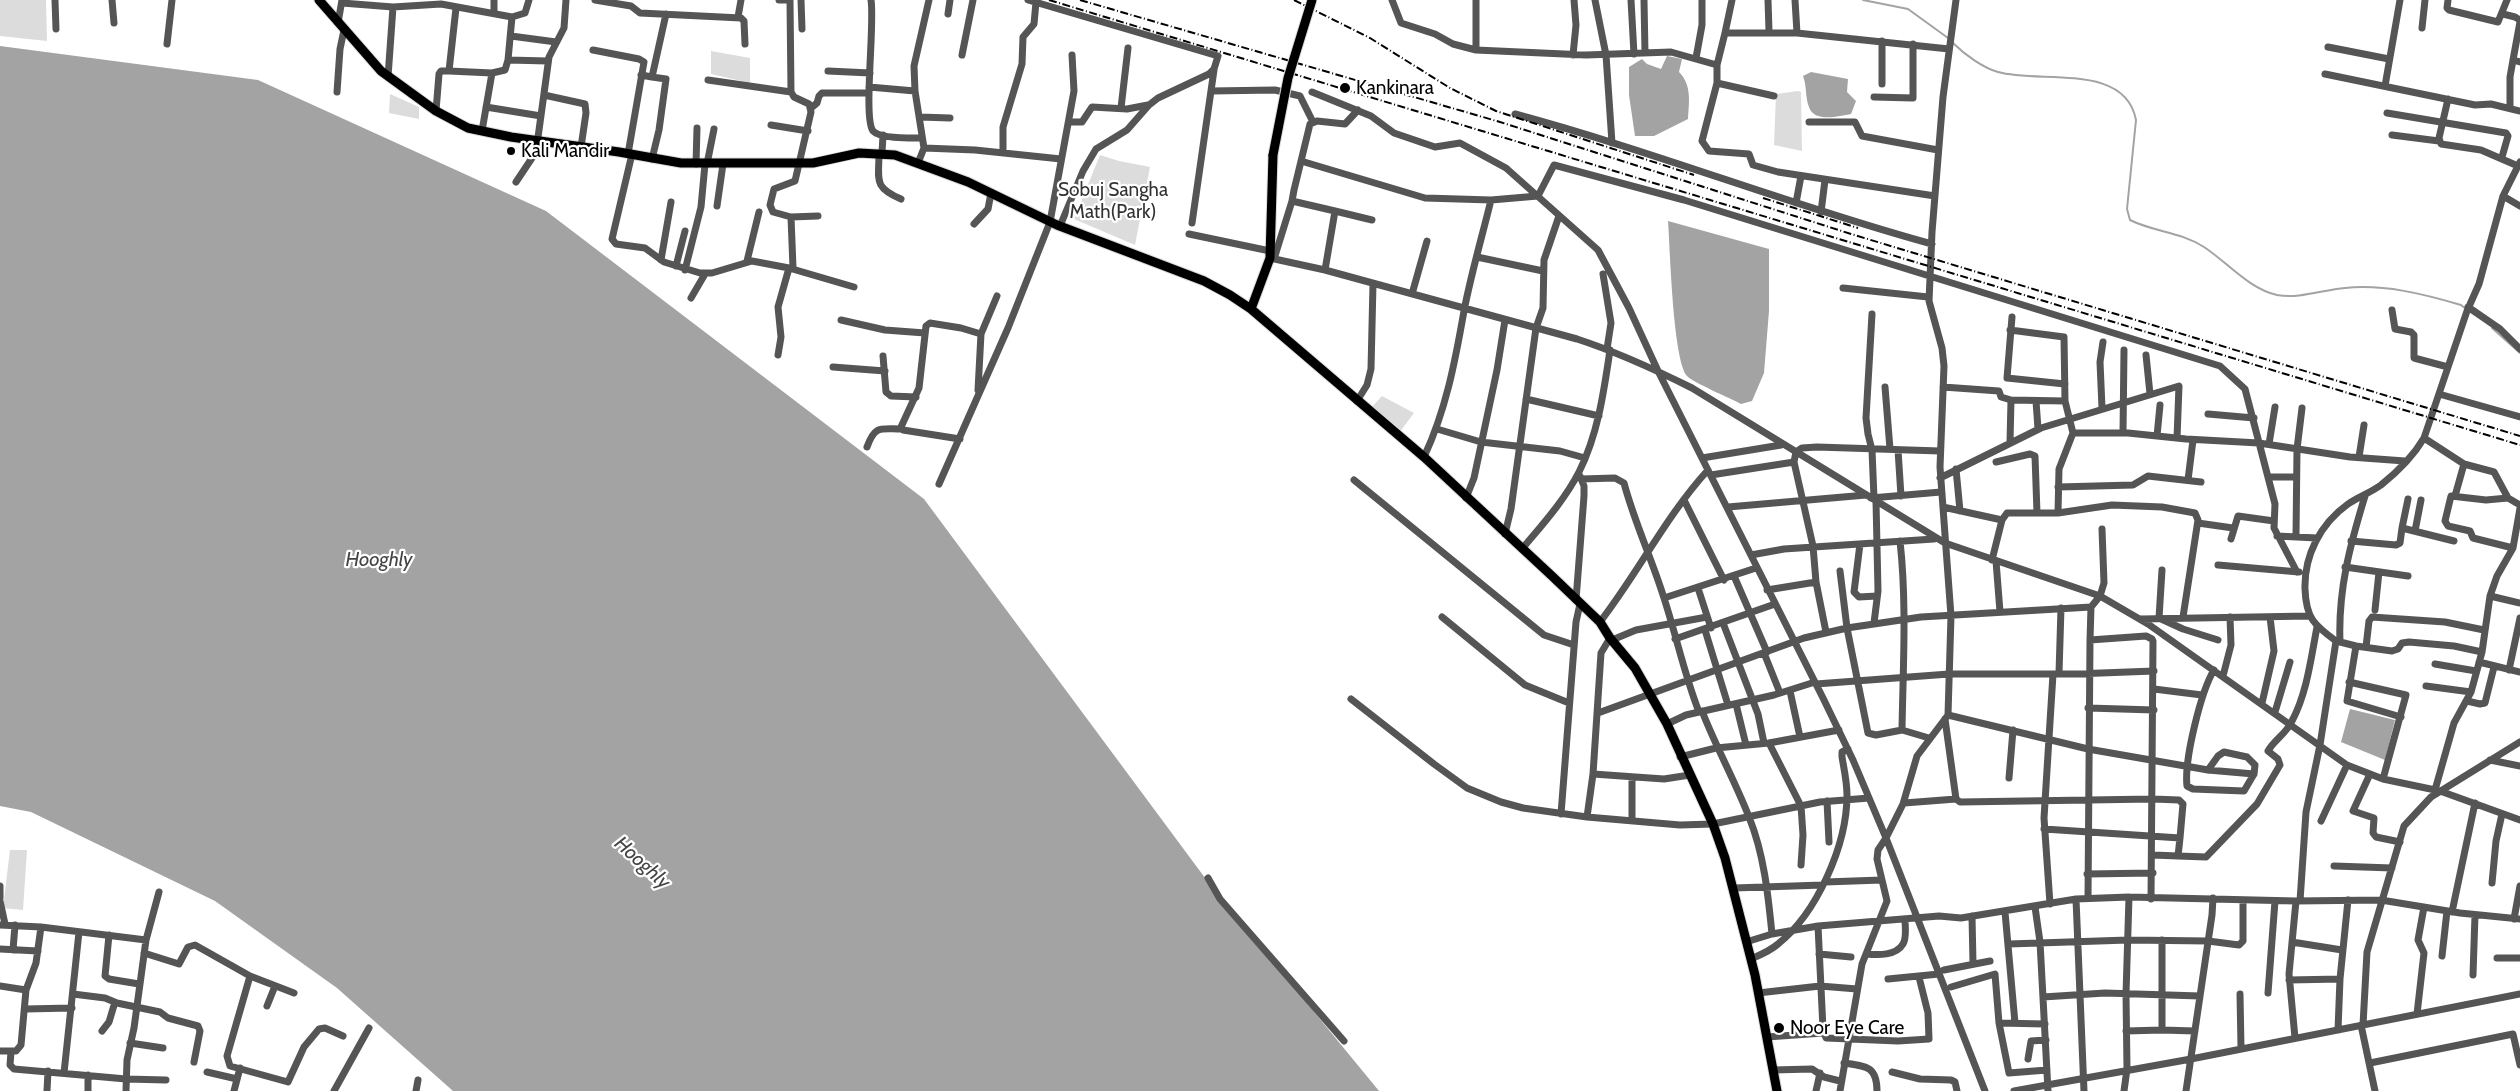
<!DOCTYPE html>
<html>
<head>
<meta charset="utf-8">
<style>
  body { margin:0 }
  canvas { display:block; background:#fff }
</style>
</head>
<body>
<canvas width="2520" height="1091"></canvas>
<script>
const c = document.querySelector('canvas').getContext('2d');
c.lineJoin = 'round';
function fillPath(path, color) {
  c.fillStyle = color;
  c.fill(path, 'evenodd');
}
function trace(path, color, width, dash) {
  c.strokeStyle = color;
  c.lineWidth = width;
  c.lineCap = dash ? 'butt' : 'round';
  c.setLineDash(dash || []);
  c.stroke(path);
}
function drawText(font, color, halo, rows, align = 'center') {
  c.font = font + ' Cabin,sans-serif';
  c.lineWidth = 4.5;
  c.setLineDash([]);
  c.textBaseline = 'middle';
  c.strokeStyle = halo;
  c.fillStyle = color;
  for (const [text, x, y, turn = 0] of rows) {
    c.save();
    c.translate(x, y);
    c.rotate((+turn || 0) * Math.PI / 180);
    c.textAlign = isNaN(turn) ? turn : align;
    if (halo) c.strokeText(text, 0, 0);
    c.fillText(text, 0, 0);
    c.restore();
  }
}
const green = new Path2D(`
  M0,0H46L47,41L0,36Z
  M711,51L750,58V83L711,74Z
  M1798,91L1801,92L1802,151L1774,145L1776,94Z
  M390,94L419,107V119L389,113Z
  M1100,155L1119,161L1150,167L1135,245L1074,219Z
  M1382,396L1414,413L1399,433L1371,408Z
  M10,850H27L23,910L3,908Z`);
const water = new Path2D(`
  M0,46L258,80L546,211L924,499L1214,890L1379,1091H453L337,988L215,901L31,812L0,806Z
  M1667,56L1682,59L1679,72C1692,85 1689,102 1688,119L1654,136H1635L1629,95V67L1642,59L1647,64L1661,69Z
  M1811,72L1848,79L1847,92L1856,101L1851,114C1839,116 1814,123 1809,107C1805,97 1807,86 1803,76Z
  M1668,221L1769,249V311L1764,373L1752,401L1741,404C1730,398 1694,383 1687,376C1673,360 1670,248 1668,221Z
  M2350,709L2395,720L2385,760L2341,742Z`);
const stream = new Path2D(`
  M1863,0L1908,9L1948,38
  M1953,43C1964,54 1983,68 1998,72C2040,84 2125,62 2136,120L2127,209L2130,220C2154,232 2181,232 2204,247C2227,262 2249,289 2277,295C2300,299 2322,290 2345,288C2384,284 2424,294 2461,305L2466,309
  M2492,328L2520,353`);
const minor = new Path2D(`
  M55,0L56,29
  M112,0L114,23
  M595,0L631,6L640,13L741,18L744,21L745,44
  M779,0H790
  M790,0L791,92L794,97L809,104L811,112L795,181L774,189L770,205L773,212L791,217L793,268
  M801,0L802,29
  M871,0C875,24 863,118 873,131C880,139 912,138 922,138
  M929,0L914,66L915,91L924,148L975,150L1061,159
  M1028,0L1218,56L1214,69L1209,74L1158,98L1149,105L1127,130L1096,149L1083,171L1060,226
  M1392,0L1401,23L1435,34L1453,44L1476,50L1586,55L1671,52L1717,65L1725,33H1797L1949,49
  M1476,0V50
  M1595,0L1606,55L1612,143
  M1631,0L1634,54
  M1644,0L1645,53
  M1768,0L1769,31
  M1795,0L1797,33
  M2448,0L2447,8L2449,10L2498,22L2507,0
  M342,3L393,7L441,4L512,17L525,13L529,0
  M456,8L449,71L492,73L505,70L508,60L512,17
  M494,13V0
  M948,14L950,0
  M2503,14L2515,17L2520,20
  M738,17L741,0
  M338,23L342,0
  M2422,28L2425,0
  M1725,33L1732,0
  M511,36L556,42
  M167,44L172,0
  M2328,47L2389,59
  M593,50L639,59L644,62L628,154
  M962,55L973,0
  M1573,55L1576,25L1574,0
  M1696,58L1702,25V0
  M508,60L548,61
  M2513,60L2520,22
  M1717,65V83L1702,141L1709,151L1749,154L1753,165L1778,172L1935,196
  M828,71L870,73
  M2325,74L2475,105L2491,104L2520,111
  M641,75L652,77L666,14
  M388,77L393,7
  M708,80L791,92
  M1717,83L1774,96
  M1882,84V41
  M2385,86L2400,0
  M869,87L915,91
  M1211,91L1275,90L1300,96L1313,122
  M337,92L340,49L344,30
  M1312,92L1371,116L1394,133L1435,147L1460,143L1506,168L1598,250L1629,308L1658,371L1823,698L1853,760L1886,838L1903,804L1917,756L1948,715L1951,616L1940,467L1944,366L1942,348L1929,301L1932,232L1943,97L1956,0
  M544,95L585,104L586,113L581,147
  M1874,97L1913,98V44
  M2448,99L2439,138L2441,144L2481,150L2518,166
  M486,107L541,116
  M811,108L817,103L819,96L822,93H869
  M1121,108L1128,48
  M2510,108V77L2513,60L2520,62
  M436,111L439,74L441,71H449
  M2387,113L2506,133L2508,136L2502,157
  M1515,114C1656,152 1792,206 1932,244
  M920,117L950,118
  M1069,122H1082L1092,107L1127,109L1148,105
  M1809,122H1855L1862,136L1938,150
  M771,125L808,131
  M482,131L492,73
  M2392,135L2439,141
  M1003,152V127L1022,64L1023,37L1034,24L1036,2
  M879,153C879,180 873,187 901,199
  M882,153L883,135
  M632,154L612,239L616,244L645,248L664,262L700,273H712L752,261L789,268L854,287
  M652,159L659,130L666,79L652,77
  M1301,161L1425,198L1491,200L1538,196L1554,165L1684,200L2220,366L2245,389L2275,504L2274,528L2297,572
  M918,163L924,148
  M696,164L697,128
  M707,164L714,129
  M516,182L536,152L549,57L564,28L566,0
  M2503,196L2520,206
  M1796,203L1801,176
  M717,206L723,164
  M1335,211L1292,201L1294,190L1310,124L1317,121L1345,124L1358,110
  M1821,212L1825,180
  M791,217L818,216
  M1192,223L1214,70
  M974,224L988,209L991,193
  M1189,234L1270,251
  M1477,257L1543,271
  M1270,258L1325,270L1577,339C1617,352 1654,369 1692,388L1945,543L2100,596L2148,624L2347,765L2383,779L2440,791L2520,820
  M1274,259L1292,201
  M661,260L671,202
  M747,261L759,212
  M676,266L685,231
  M685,270L701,207L705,164
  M1325,270L1335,211L1372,220
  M1603,274L1611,323L1607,349
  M1843,288L1928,297
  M1412,294L1427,241
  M691,298L705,274
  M2468,307L2500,329L2520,349
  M2392,310L2395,329L2411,332L2414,335V358L2448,367
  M1872,314L1866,418L1868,434L1872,450L1874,498
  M2012,317L2007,378L2065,384
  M841,320L885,330L925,333
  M2010,330L2064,337L2065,401L2073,433H2128L2186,439L2259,443L2350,457L2405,461
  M778,355L781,337L778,307L789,268
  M2146,355L2150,394
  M883,356L886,392L891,396L916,397
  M833,367L885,371
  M1885,387L1890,449
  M1943,387L1999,391L2001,397L2011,400
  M978,390L981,334L997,296
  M2439,394L2520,417
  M1526,399L1599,416
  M1357,401L1367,385L1371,369L1373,284
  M2036,401L2038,429
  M2102,408L2100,362L2103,342
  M2208,414L2254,418
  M1437,429L1481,442L1560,451L1585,458
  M2123,433L2124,350
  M2157,436L2160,405
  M2424,438L2464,464L2494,472L2508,498L2520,505
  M960,439L903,430L901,427L919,388L926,326L930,323L961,328L981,334
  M2010,442L2011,400L2065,401
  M2269,444L2275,407
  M867,447C875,425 880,429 901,429
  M1898,450L1901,496
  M1424,457C1446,410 1455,362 1464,311C1471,274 1482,237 1491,200
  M2359,457L2364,425
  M1702,458L1781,445
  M1996,462L2030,454L2035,456L2037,513
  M1956,469L1960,511
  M1711,475L1794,462
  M2268,477H2296
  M1940,478L2041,428L2179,386L2177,438
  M1581,479L1615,478L1624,483C1634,521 1651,557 1663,595C1676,634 1684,674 1699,712
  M1354,480L1544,635L1574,645
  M2188,480L2193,440
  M939,484L1008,328L1050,222L1074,91L1072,55
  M2058,487L2133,485L2148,476L2201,482
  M2455,496L2464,464
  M1466,498L1474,478L1497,370L1505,320
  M1871,498L1941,492
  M2508,498L2486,500L2451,496L2445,521L2448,526L2470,531L2473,538L2513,548
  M1684,500L1724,580
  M1728,507L1866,495
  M1943,507L2002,520L1992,560
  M2058,513L2059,469L2073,433
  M2002,520L2007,513H2058L2112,505L2162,507L2195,513L2198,520L2183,617
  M2198,523L2233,528
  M2402,528L2408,499
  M2415,531L2421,500
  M1505,534L1511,509L1536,328L1543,308L1544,260L1559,216
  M2277,536L2317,538
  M2296,536L2297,449L2302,408
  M2231,539L2238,516L2274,521
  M1900,541C1907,604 1903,667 1902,730L1929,738
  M2351,541L2396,545L2400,543L2402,528L2454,541
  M1860,544L1854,592L1859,597L1877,596
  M1522,549C1542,525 1564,501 1579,472C1598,434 1604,391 1610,350
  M1751,555L1784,549L1934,539
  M1996,561L2000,612
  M2218,565L2299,572
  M2345,567L2408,576
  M2162,570L2159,618L2183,629L2218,640
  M1840,571L1847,628L1868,733L1876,735L1902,730
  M1734,576L1767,652
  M1698,588L1711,628
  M1767,590L1816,582
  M2490,596L2520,603
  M1664,598L1756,568
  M1576,600L1584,496V486L1580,476
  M2375,610L2379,572
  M1442,617L1525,685L1569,703
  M2141,619L2309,616
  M1600,622C1638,573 1666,516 1708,470
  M1723,623L1758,714L1764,743
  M1874,623L1878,591L1876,501
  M1705,630L1728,705
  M1826,632L1816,582L1813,546L1794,462L1796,452L1802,448L1817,447L1940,451
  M1675,639L1775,604
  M1612,640L1636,630L1707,617
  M2090,640L2146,636L2152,639L2153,641L2151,899
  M2336,641L2356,646L2392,651L2398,649L2402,643L2409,642L2454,646L2482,652
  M2340,642C2338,590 2350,545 2365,496
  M2356,646L2347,701L2401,717
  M2366,647L2369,621L2372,617L2445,622L2484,630
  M1764,653L1780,693
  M2479,662L2520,672
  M2435,664L2476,671
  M2509,670L2520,618
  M2059,673L2061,608
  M2223,676L2231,645L2230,617
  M2349,682L2406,695L2383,779
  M1816,684L1949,674H2075L2154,671
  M2426,686L2471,692
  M2154,689L2202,695
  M1790,691L1800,737
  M1351,699L1434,764L1467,788L1501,802L1523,808L1587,817L1680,825L1713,824L1820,802L1869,798
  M2467,701L2480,704L2485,703L2494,667
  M2262,703L2274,651L2270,617
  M1736,704L1746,745
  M2088,708L2154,710
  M1702,711C1716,747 1735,781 1749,817C1764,854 1768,894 1772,934
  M2275,712L2290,662
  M1598,713L1804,638L1847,628L1921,617L2091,607
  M1948,715L2088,749L2208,770L2254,774
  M1945,719L1956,799L1960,802L2153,799L2179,800L2183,804L2180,838L2044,829
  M1667,724L1686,715L1774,695L1815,682
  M1769,743L1801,806L1803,835L1801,865
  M1680,757L1716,748L1769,743L1839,730
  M2490,760L2520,766
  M2208,770L2218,756L2224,752L2247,757L2255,765L2254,774L2244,791L2193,789L2187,786C2184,760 2201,691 2214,670
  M1593,774L1664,779L1690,775
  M2370,774L2353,811L2374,818L2373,833L2376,837L2400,842
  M2009,778L2013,730
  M2435,790L2454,723L2471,692L2482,652L2490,596L2497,576L2513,548L2520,508
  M1827,801L1829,842
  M1904,803L1956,799
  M1561,814L1576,622L1580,604
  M1587,817L1593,774L1601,653L1610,638
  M1632,821V777
  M2321,821L2347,765
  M1886,838L1985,1091
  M2180,838L2178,856L2206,857L2257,804L2280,765L2278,759L2268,751C2274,740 2287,733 2292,721C2307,693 2311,658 2317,627
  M2153,855L2178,856
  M2334,866L2392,868
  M2087,874L2153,873
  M1208,878L1220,899L1344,1041
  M1825,882L1882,880
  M2492,883L2496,841L2502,814
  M0,886V898
  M1734,888L1823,885
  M2088,898L2090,640L2091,607L2100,596L2104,583L2102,529
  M2076,899L2084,1091
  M0,901L5,924
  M2300,901L2306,812L2320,745L2336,641C2314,625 2306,618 2305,589C2304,556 2320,524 2348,504C2358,497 2370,493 2381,485C2396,473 2414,455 2424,438L2467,311L2479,284L2503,196L2520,162
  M2050,904L2044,818L2053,674
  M2035,907L2040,942L2048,1091
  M2005,912L2015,1023
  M2452,912L2475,803
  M1972,916L1973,963
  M2514,919L2520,886
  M0,925L41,927L146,940
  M1818,926L1823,1029L1826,1038L1898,1041L1929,1039L1928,1013L1919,977
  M109,935L105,976L109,979L139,984
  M2162,940V1030L2195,1031
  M1746,942L1772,934L1818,926L1939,916L1961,918L2076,899L2129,897L2296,901L2381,900L2460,913L2520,919
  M2292,942L2342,950
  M2009,944L2128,940L2208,941L2239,945L2243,941V900
  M0,949L38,951
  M13,950L15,925
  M144,953L179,964L188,947L195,945L250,976L294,993
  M1819,954L1851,957
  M1866,954C1878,955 1896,956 1903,944C1907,938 1905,926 1905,919
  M2442,956L2447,911
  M2497,958H2520
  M1751,959C1760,955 1770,951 1778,944C1817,913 1847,845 1847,795C1847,782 1844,769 1842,757V752L1848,749
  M1944,970L1990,961
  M2473,975L2475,915
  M250,976L227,1056L230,1066L288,1082L304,1047L319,1029L325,1028L343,1036
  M1888,979L1939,974
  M2289,980L2340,979
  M0,986L26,990
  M1951,987L1995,974L1999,1023L2009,1073L2047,1070
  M1758,993L1820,986L1857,989
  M2268,993L2275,901
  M73,994L105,998L117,1003L160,1012L168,1018L198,1026L200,1031L194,1062
  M2240,994L2241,1048
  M2043,997L2105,993L2200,996
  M267,1006L275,986
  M25,1009L72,1008
  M2417,1014L2424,953L2418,940L2424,907
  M1999,1023L2045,1024
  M2361,1025L2375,1091
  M2363,1025L2367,952L2404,826L2431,797L2520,742
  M2338,1030L2340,979L2348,900
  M102,1031L109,1022L115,1002
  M2126,1031L2162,1030
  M1767,1037L1823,1033
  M2295,1038L2289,974L2296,901
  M130,1043L163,1048
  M0,1051H16L21,1045L26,990L36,963L41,927
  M11,1052L10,1065L14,1069L126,1079L166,1080
  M2028,1059L2031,1041L2046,1040
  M1844,1063C1866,1066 1877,1066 1877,1091
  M2370,1063L2513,1034L2520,1065
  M1773,1070L1812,1069L1824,1077L1840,1081
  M207,1072L237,1079
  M1892,1072L1920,1079L1951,1080L1955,1082L1957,1091
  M64,1073L79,932
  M47,1091L48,1071
  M88,1091V1075
  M126,1091L127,1060L134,1028L146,940L159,892
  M234,1091L240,1068
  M334,1091L369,1028
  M416,1091L418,1080
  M1816,1091L1820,1073
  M1840,1091L1862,964L1887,901L1877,859L1878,850L1886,838
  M2014,1091L2191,1059L2520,994
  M2124,1091L2127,1069L2126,994L2129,897
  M2186,1091L2212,915L2213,898`);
const major = new Path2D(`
  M319,0L381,71L436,111L468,128L511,137L619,152L681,163H813L859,153L895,155L968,182L1057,225L1204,281L1230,295L1251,309L1424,457L1552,576L1600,622L1610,638L1635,668L1667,724L1713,824L1725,858L1755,975L1777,1091
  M1251,309L1270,258L1273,155`);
const rail = new Path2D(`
  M1049,0L2520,445
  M1080,0L1500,122L1851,234L2520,436
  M1294,0L1370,38L1450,88L1496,111L1694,175
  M1763,198L1858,228`);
const majorBridge = new Path2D(`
  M1273,155L1288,78L1312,0`);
const markers = [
  [1345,88,6,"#000"],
  [511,151,5,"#000"],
  [1779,1028,6,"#000"]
];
const poiNames = [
  ["Kankinara",1356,88],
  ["Kali Mandir",521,151],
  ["Noor Eye Care",1790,1028]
];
const parkNames = [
  ["Sobuj Sangha",1113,190],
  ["Math(Park)",1113,212]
];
const waterNames = [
  ["Hooghly",379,560],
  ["Hooghly",642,863,42]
];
fillPath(green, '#dcdcdc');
fillPath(water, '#a3a3a3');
trace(stream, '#a3a3a3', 2);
trace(major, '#dbdbdb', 11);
trace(minor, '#555', 7);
trace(major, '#000', 9);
trace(rail, '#000', 2, [8, 2.5, 1, 2.5]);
trace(majorBridge, '#dbdbdb', 11, []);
trace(majorBridge, '#000', 9);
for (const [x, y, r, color] of markers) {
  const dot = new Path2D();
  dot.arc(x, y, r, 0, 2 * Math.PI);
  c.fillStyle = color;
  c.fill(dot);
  trace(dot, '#fff', 2);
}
drawText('19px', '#000', '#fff', poiNames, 'left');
drawText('19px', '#333', '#fff', parkNames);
drawText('italic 20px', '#444', '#fff', waterNames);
</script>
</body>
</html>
